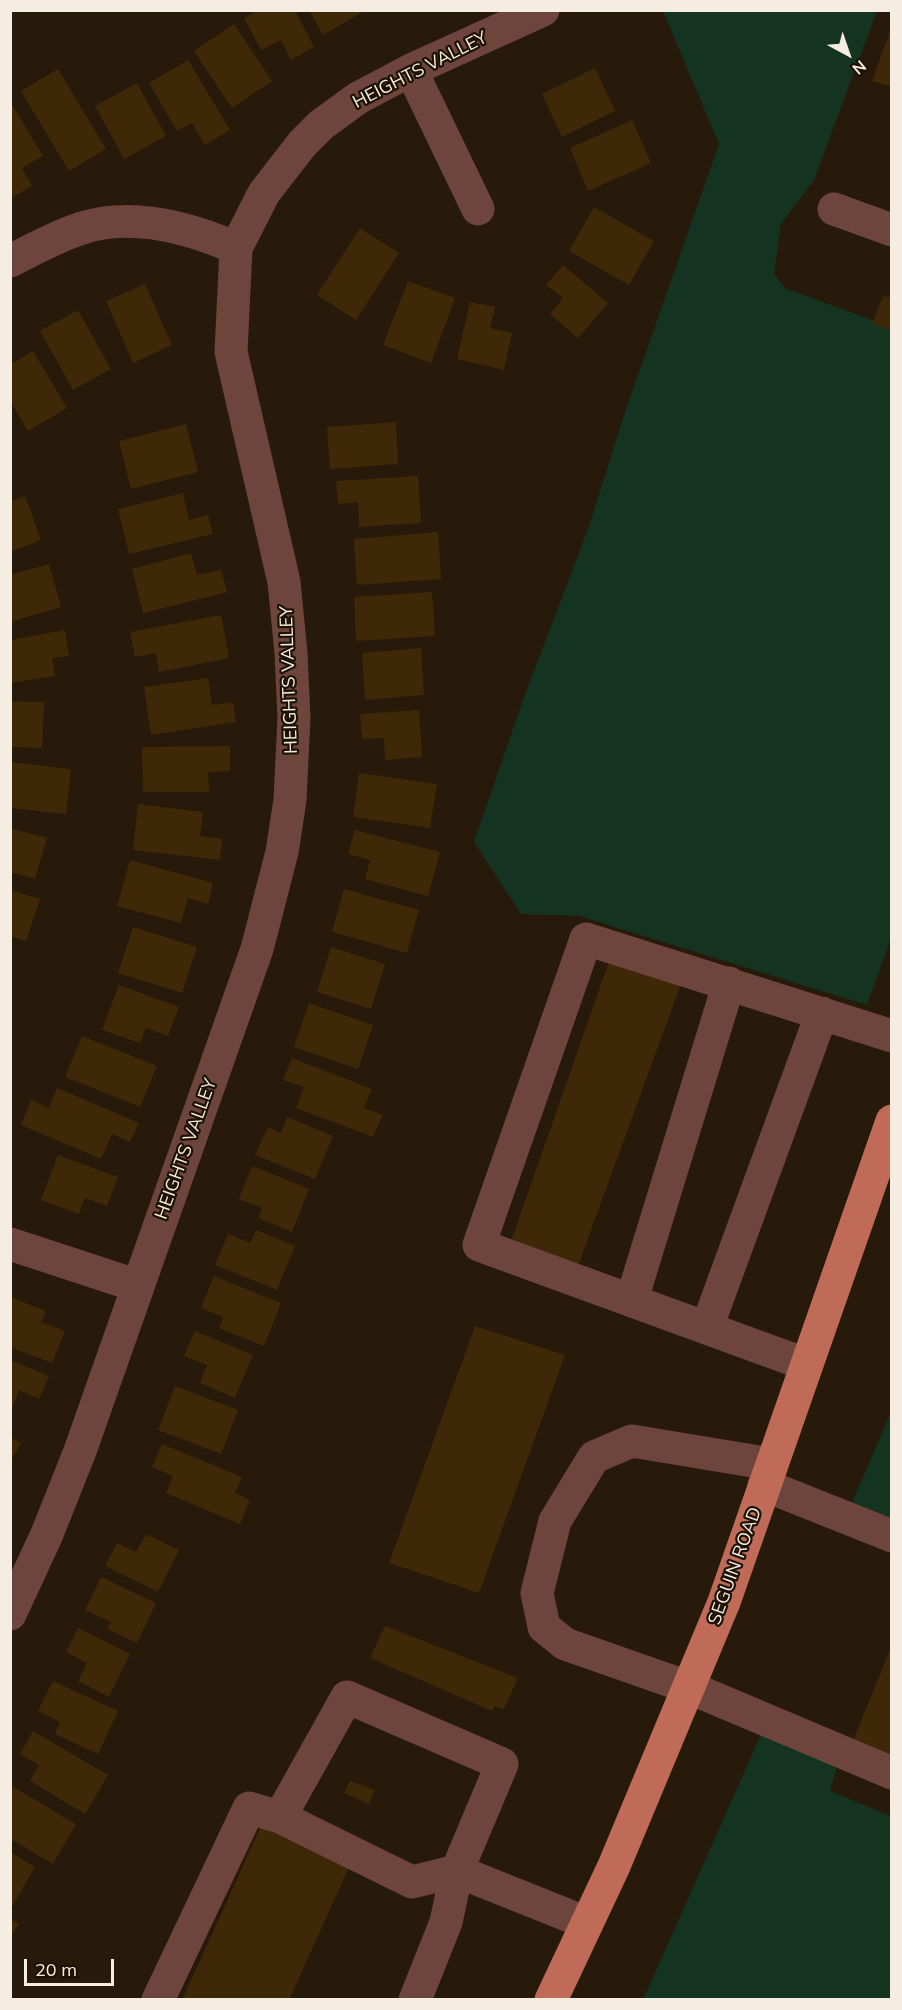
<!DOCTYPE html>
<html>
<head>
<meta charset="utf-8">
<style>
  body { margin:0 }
  #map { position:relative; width:902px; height:2010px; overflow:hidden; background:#271a0a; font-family:Mulish,sans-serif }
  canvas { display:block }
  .frame { position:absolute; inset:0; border:12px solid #f5ece2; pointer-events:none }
  .north { position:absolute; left:818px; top:24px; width:60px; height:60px; -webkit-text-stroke:4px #1d1103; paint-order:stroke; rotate:140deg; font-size:16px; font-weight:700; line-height:24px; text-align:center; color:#f5ece2 }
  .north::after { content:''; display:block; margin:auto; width:21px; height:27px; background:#f5ece2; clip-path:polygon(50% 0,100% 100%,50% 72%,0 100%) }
  .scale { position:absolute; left:24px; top:1959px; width:90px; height:27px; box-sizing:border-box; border:3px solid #f5ece2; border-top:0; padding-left:8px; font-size:18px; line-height:21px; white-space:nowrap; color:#f5ece2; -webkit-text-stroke:4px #1d1103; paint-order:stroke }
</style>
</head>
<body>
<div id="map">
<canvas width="902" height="2010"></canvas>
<div class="frame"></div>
<div class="north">N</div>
<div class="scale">20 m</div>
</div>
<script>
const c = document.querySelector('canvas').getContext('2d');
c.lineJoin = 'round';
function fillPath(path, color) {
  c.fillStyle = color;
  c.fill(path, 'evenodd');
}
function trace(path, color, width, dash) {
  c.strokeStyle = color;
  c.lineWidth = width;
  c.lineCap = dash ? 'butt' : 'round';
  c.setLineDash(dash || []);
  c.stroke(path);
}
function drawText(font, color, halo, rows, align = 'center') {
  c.font = font + ' Mulish,sans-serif';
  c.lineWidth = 4.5;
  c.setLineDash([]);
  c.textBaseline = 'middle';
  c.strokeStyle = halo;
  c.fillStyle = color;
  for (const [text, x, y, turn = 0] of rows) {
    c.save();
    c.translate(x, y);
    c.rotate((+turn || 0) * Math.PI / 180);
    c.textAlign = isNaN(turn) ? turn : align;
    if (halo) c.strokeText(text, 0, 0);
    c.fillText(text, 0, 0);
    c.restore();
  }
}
const green = new Path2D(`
  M663,11H877L814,180L781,224L774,274L785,288L891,327L892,936L867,1005L579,916L521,914L474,842L523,700L588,529L626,409L719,144Z
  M891,1412V1522L851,1505Z
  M761,1734L838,1763L830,1791L891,1816V1999L643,2000Z`);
const building = new Path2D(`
  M259,10H295L314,47L291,60L281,40L261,50L244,18Z
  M309,10H366L323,35Z
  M234,24L272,81L232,108L194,51Z
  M891,28H892V87L872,81Z
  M188,60L230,130L205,145L192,123L177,131L149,83Z
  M595,68L615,111L562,137L542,94Z
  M58,69L106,149L69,171L21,91Z
  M137,83L166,136L124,159L95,106Z
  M10,101L43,156L22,168L32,186L14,197L10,191Z
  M632,120L651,163L588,191L570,148Z
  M594,207L654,241L629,285L569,251Z
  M360,228L399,253L356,320L317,295Z
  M563,265L608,303L578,338L550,314L563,298L546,285Z
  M408,281L455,298L431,363L383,345Z
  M145,284L172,345L133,363L106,301Z
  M883,296L892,298V331L872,324Z
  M470,302L495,307L490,328L512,333L504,370L457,359Z
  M78,310L111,369L73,390L40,331Z
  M33,351L67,408L28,431L10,401V358L13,363Z
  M396,422L398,464L330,469L327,427Z
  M186,424L198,472L131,489L119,441Z
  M418,476L421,523L359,527L358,502L338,504L336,481Z
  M183,493L189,520L208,515L213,534L129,554L118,509Z
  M25,496L41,540L10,552V502Z
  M438,532L441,579L357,585L354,539Z
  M191,553L197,575L221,570L227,592L143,613L132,569Z
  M49,564L61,607L10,622V575Z
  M432,592L435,636L356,641L354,597Z
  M221,615L229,658L159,672L156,653L135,657L130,632Z
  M65,630L69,656L52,658L55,676L10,683V640Z
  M421,648L424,695L365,700L362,653Z
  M208,678L212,705L233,702L236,722L151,735L144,687Z
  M10,701L44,702L42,748L10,747Z
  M419,710L422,757L385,760L384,738L362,739L360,714Z
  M230,746V771L208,772L209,792H143L142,747Z
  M10,762L71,769L66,814L10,808Z
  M359,773L437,784L430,828L353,817Z
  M138,804L203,812L200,836L222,839L220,860L133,850Z
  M10,828L47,838L35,879L10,872Z
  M355,830L440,852L428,896L365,879L370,860L348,854Z
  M130,860L213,883L208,904L188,898L181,923L117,906Z
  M344,889L419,910L407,953L332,932Z
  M10,890L40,899L26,941L10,936Z
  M133,927L197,947L182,993L118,973Z
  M331,947L385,964L371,1009L317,992Z
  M611,956L682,981L578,1266L510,1244Z
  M119,985L179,1007L168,1036L146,1028L140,1043L102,1030Z
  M309,1003L373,1025L358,1069L294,1047Z
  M82,1036L157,1066L140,1107L65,1077Z
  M292,1058L372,1089L364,1108L383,1115L373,1137L296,1108L304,1087L283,1080Z
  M57,1088L139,1123L130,1142L112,1134L101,1159L21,1125L31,1100L49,1108Z
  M287,1117L333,1136L315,1179L255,1155L268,1127L281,1133Z
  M58,1155L118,1177L107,1206L85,1198L79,1214L41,1200Z
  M252,1166L309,1189L292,1232L258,1218L262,1208L239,1199Z
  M256,1230L295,1246L277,1290L215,1265L228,1234L250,1243Z
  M214,1276L281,1303L264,1346L219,1328L223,1317L201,1308Z
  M10,1297L46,1311L41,1322L65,1331L52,1363L10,1347Z
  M475,1326L565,1355L479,1593L389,1563Z
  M195,1331L253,1355L235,1398L200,1383L207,1365L184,1356Z
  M10,1360L49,1376L39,1399L19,1390L11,1411Z
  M175,1386L238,1410L221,1454L158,1430Z
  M10,1437L21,1443L10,1463Z
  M162,1444L242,1477L235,1493L250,1500L240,1524L166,1493L173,1476L152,1467Z
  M146,1534L179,1550L158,1592L105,1566L117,1543L136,1552Z
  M101,1577L156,1603L137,1643L107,1629L111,1622L85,1610Z
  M385,1626L518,1678L504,1709L495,1706L492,1711L370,1658Z
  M78,1628L130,1654L109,1697L78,1681L87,1663L66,1652Z
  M892,1645V1758L852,1743Z
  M53,1681L118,1711L98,1754L55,1734L60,1722L38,1711Z
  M33,1731L108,1775L85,1814L30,1781L39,1765L20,1754Z
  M350,1781L375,1790L369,1804L344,1793Z
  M10,1785L76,1824L53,1864L10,1839Z
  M262,1824L350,1865L289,2000H182Z
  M10,1852L35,1867L12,1907L10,1906Z
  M10,1918L19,1924L10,1937Z`);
const minor = new Path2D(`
  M411,70L478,209
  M834,209L892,230
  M10,261C34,249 57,236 82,228C132,212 190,228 236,248
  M10,1244L138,1286
  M632,1299L729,983
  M707,1327L822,1013
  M805,1364L479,1245L586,939L892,1036
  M771,1464L632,1441L594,1457L555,1521L537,1593L544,1627L565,1644L688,1687L892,1773
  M764,1485L892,1536
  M10,1614L47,1534L80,1451L257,949L282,852L290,800L294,718L291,653L284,582L231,352L236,248L264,193L302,144L321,125L358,98L411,70L543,10
  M158,2000L249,1808L280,1817
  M415,2000L446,1922L457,1871L502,1764L347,1697L280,1817L412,1882L457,1871L587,1923`);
const major = new Path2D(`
  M551,2000L614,1866L724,1602L892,1121`);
const streetNames = [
  ["HEIGHTS VALLEY",420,70,-27],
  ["HEIGHTS VALLEY",289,680,-92],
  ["HEIGHTS VALLEY",186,1149,-70],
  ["SEGUIN ROAD",735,1566,-70]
];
fillPath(green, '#143321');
fillPath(building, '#3f2808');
trace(minor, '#6e453c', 33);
trace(major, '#bf6b58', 33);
drawText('18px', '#f5ece2', '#1d1103', streetNames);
</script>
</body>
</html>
